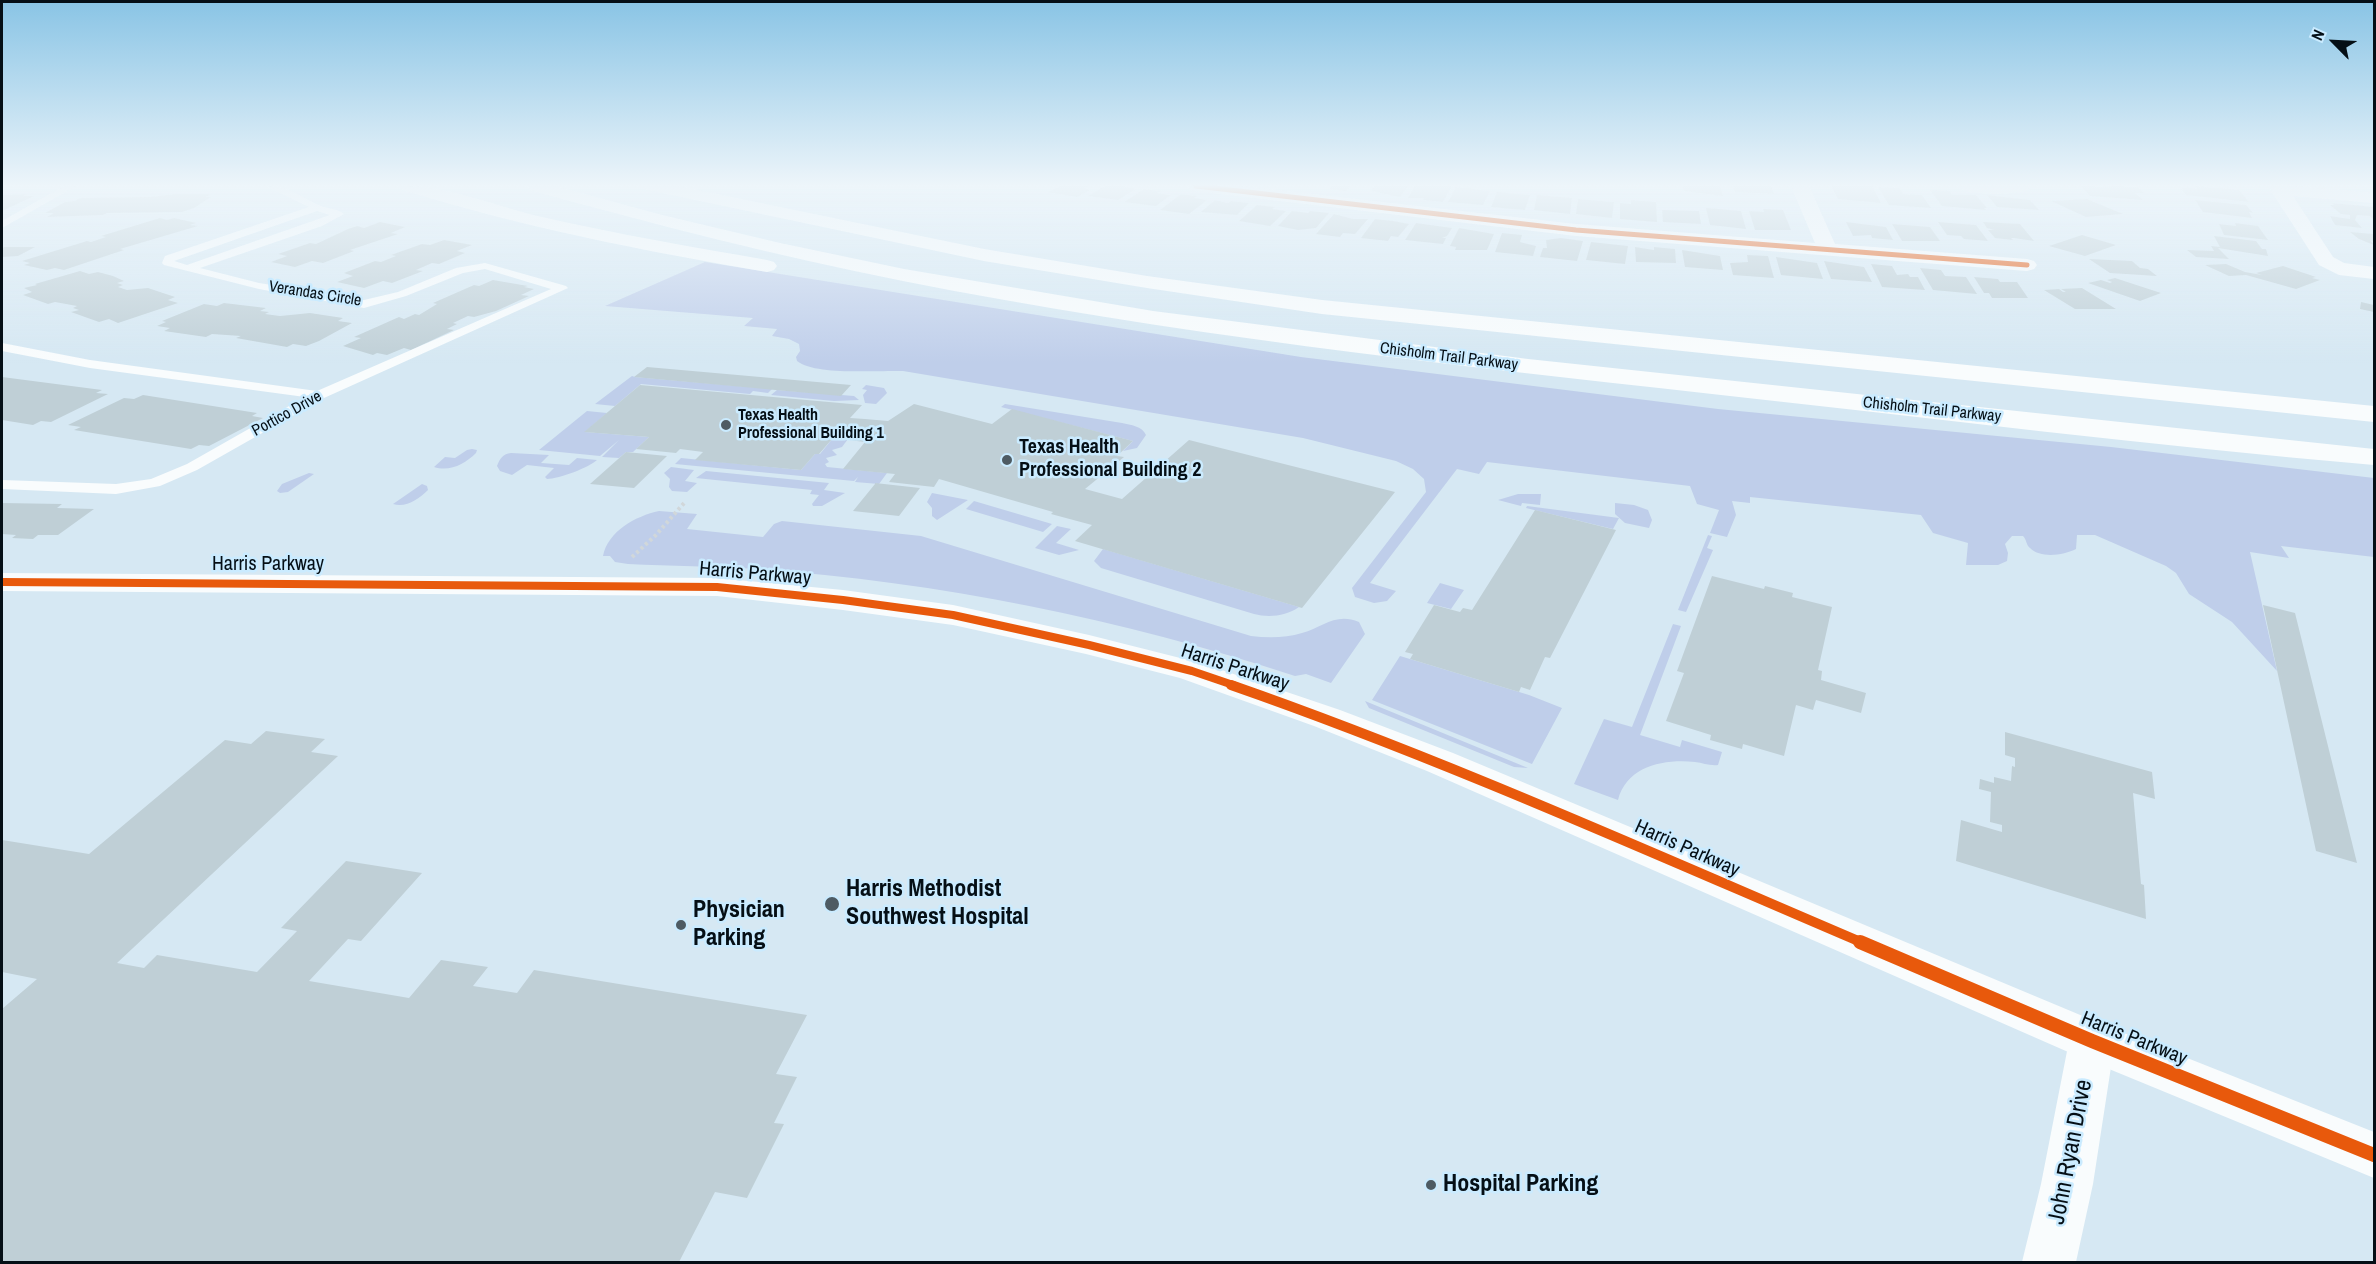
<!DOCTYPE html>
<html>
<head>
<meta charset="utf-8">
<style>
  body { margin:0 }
  #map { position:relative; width:2376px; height:1264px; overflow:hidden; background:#d6e8f3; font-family:"Archivo Narrow",sans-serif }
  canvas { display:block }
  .frame { position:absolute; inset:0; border:3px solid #050f16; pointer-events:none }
  .north { position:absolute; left:2304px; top:12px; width:60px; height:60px; -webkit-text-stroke:4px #caebff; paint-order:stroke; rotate:294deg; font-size:16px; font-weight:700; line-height:24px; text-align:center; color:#050f16 }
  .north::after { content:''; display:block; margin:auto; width:21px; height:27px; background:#050f16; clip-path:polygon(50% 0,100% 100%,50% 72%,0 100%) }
</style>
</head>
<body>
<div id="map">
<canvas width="2376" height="1264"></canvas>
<div class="frame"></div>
<div class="north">N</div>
</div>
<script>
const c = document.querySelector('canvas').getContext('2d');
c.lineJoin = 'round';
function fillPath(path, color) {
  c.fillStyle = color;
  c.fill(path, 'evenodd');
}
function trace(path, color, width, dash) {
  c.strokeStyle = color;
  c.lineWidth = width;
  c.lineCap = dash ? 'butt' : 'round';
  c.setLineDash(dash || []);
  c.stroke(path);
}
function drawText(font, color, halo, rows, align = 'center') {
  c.font = font + ' "Archivo Narrow",sans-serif';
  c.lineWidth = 5;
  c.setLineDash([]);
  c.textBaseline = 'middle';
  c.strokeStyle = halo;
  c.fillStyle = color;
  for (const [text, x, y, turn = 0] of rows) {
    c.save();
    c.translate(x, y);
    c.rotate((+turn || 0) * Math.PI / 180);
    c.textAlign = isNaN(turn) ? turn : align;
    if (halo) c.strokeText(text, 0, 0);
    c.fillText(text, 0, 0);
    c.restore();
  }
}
const green = new Path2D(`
  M705,262L1301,357L1718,409L2111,447L2374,478V557L2281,546L2289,558L2250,552L2277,671L2232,622L2189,594L2176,573L2166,566L2095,535H2077L2076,549C2064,555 2041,559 2030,548C2026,545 2027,540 2023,536H2012L2005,544L2008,553L2007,561L1998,565H1966L1968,543L1933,533L1921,515L1750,497V503L1732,501L1736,515L1727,537L1710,533L1719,510L1697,504L1690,486L1487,462L1479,474L1457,469L1370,583L1396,591L1387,601L1374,603L1355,597L1352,588L1426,492L1424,479L1413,469L1396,461L1303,438L903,371C878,370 816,376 797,361L796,357L800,351L799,344L789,339L772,336L777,329L744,326L753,318L605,306Z
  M632,376L635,377L772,389L768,393L753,391L750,394L641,384L615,406L595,404Z
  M866,385L884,388L887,393L876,404L865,403L863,395L867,390L862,389Z
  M777,390L854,396L859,400L834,401L771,395Z
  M1005,404L1122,423C1131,425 1142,426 1146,435L1137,448L1123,451L1133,441L1001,407Z
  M587,411L607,413L585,432L649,437L633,452H626L619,458L602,457L619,440L600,456L539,450Z
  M833,438L848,439L842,447L832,450L837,455L826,458L829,462L825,464L827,467L887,473L879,484L855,482L858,477L854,481L675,464L681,458L801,470L815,454H820Z
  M472,449L477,450L476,453C465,464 450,472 434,467L445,457L455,458L467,450Z
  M511,453L549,455L541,463L569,465L577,458L597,460C590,467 559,479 547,479L545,477L554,468L527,465L512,475L500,471L497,466C500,458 503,454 511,453Z
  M671,467L694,470L685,481L697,483L687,492L672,491L669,487L670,479L664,473Z
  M706,471L829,483L824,490L845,493L822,506H813L812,504L819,495L810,494L812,490L696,478Z
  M309,473L314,474L288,492L280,493L277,491L282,484Z
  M422,484L427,486L428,490C419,499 406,508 393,504Z
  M932,493L968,500L937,520L932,516V508L927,502Z
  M1518,494H1541L1540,505L1522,503L1521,506L1498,500Z
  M974,501L1052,524L1043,532L966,509Z
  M1615,503L1634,505L1648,510L1652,520L1649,528L1625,523L1615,514Z
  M1527,506L1619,518L1613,529L1526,508Z
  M659,511L697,514L687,529L763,537L774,524L782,521L921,536L1251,636C1268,638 1286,638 1302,633C1323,627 1336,612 1359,622L1365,634L1331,683L1306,674L1295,676C1121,619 940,582 756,569C714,566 671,566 628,564L615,562L610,556H603C608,531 636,516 659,511Z
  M1057,526L1071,529L1056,543L1079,550L1059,555L1035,548Z
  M1708,535L1712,536L1707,548L1713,550L1686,612L1678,610Z
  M1103,549L1299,607C1286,616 1269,618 1254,614L1101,568L1094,561Z
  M1440,583L1464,590L1451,609L1427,603Z
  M1673,624L1681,626L1640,735L1680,747L1682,740L1722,752L1718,765C1710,766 1703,763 1695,762C1663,759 1627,766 1618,800L1574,784L1604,719L1632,727Z
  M1400,656L1529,695L1562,708L1532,764L1372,700Z
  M1365,701L1528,768L1514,767L1369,708Z`);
const building = new Path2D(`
  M1060,186H1088L1084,188L1090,190L1077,197L1048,192Z
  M1105,186H1125L1123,187L1136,189L1118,200L1088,196Z
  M1332,186H1351L1346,191L1329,189Z
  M1375,186H1408L1400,197L1371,191Z
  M1415,186H1452L1443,202L1423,200L1424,198H1408Z
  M1683,186H1720L1723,196L1684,191Z
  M1733,186H1771L1774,194L1735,192Z
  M1831,186H1872L1881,203L1838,199Z
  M2081,186L2138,187L2144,193H2135L2143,200L2090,196Z
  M2196,186L2239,190L2249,202L2186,195L2181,189L2183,190L2182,187L2197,189Z
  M1456,187L1490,191L1483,205L1448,202Z
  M1878,187L1900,188L1903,194L1922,195L1931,208L1889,205Z
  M1144,189L1161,191L1157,193L1171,195L1156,206L1124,202Z
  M1930,190L1950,191L1952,195H1976L1987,208H1984L1986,210L1942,206Z
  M1497,192L1530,195L1525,210L1491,207Z
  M28,194L23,196H34L2,211V195Z
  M175,194H211L206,197H211L194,208L182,212L107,213L103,215L47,217L54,213H45L65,202L74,201L81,198L150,197Z
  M1181,194L1197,196L1194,198L1207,200L1189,214L1160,210Z
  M1537,195L1572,198L1570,214L1534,210Z
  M1987,195L2030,200L2039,210L1997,207Z
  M1578,199L1614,202L1612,218L1576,214Z
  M2087,199L2123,214L2086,217L2051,201Z
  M1215,200L1228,203L1231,201L1249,203L1237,215L1201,212Z
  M1631,200L1656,202L1657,222L1620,219V203L1631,204Z
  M2195,200L2246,205L2253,213L2249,212L2252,218L2203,212Z
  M2332,203L2374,207V220L2370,216L2357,215L2355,220L2362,228L2335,225L2330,216L2350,219V215L2341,214L2330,205H2334Z
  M1257,205L1275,207L1272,209L1286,211L1270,226L1239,221Z
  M1706,208L1741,211L1746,229L1710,225Z
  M1763,209L1783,210L1791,230H1755L1749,211L1764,212Z
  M1662,210L1699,211L1701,224L1663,222Z
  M1292,211L1308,213L1310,211L1329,213L1316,228L1298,230L1278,226Z
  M1334,214L1353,219H1368L1355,234L1343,233L1340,237L1316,234Z
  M160,218L167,220L174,218L196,223L190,225L198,226L120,249L124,250L64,270L55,268L47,270L24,265L30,263L22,261L87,241L91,242L106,237L101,236Z
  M1375,219L1393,221L1409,224L1398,237L1391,236L1388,241L1361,238Z
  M380,222L405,227L391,233L398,234L350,250L354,251L323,263L312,261L295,267L271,262L287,256L278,254L310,243L316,244L348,229L357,226L364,228Z
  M1846,222L1886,227L1893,240L1872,238L1871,235L1853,236Z
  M1938,222L1976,225L1988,241L1964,239L1961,236L1947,235Z
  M1983,222L2020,224L2034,241L2014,238H2011L2013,240L1995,238L1988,230H1994L1987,228Z
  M1416,223L1452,228L1447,236L1442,238H1446L1443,244L1405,240Z
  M2235,223L2258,226L2268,240L2224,235L2219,224L2236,226Z
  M1892,224L1930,227L1940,241H1902Z
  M1459,228L1494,234L1487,250H1455L1456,247L1450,246Z
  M2350,232L2374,234V241L2370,240L2374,245L2359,239Z
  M1502,233L1522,235L1520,242L1536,246L1533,256L1495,252Z
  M2082,235L2116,245L2085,256L2049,246Z
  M2214,236L2256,241L2262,249H2266L2268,256L2218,248L2229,259L2196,257L2187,250L2214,251L2211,246L2220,247Z
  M1561,238L1583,241L1577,261L1540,257L1543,248H1547L1546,240Z
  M444,240L472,245L457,251L465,253L439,264L432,263L416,270L423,271L392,283L383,281L364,288L337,282L353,276L344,273L375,261L381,262L396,256L391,255L422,244L430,245Z
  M1591,242L1628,246L1625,264L1586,260Z
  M4,247H35L18,256L2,257V249Z
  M1635,247L1654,250V247L1675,249L1676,263L1636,262Z
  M1682,250L1720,256L1723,270L1685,267Z
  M1747,255L1768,256L1774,278L1733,275L1730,263L1748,262Z
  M1776,257L1817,263L1823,279L1781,275Z
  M2089,259L2132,261L2140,268L2148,269L2157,276L2110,273Z
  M1824,261L1864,267L1872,282L1831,279Z
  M1871,264L1892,266L1897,275L1908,274L1910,277H1918L1925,290L1882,287Z
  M2226,264L2245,272L2262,275L2256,273L2283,266L2316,277L2312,278L2320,280L2296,289L2246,275L2229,276L2205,265Z
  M1920,268L1941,270L1945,276L1966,277L1977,294L1933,290Z
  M80,271L89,274L98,272L113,276L124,281L117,283L123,285L118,287L127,290L148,288L175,297L168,300L178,303L118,323L109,319L99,322L71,312L79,310L73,308L77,306L55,302L48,304L23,295L32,292L24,288L37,285L35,284Z
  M1974,277L1998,279L2000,282H2017L2028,298H1992L1989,293H1984Z
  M2115,278L2161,293L2140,301L2088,283L2101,280L2110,283L2112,282L2107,280Z
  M493,280L528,286L524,287L534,289L521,295L529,296L496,311L474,317L468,316L453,323L457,324L447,329L454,330L411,350L404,348L387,355L377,353L373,355L343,346L361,338L354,337L399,317L404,319L415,314L419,315L437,304L433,303L474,285L479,286Z
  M2082,288L2116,309H2075L2044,290L2059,289L2063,292H2066L2061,289Z
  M2361,302L2374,305V312L2360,309Z
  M224,303L266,308L260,311L269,312L265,314L280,316L310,313L343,318L338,321L352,323L319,341L306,346L293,344L287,347L236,338L241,336L212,334L206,337L164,331L170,328L157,326L166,322L162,321L204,304L217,306Z
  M647,367L851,385L841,396L634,377Z
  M2,377L102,390L96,393L108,394L51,422L41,421L33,425L2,420Z
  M640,385L862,405L850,418L865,419L888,421L914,404L992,424L1012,409L1133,441L1117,456L1124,457L1085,489L1122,499L1189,440L1395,492L1302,608L1075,541L1092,525L1051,514L1053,512L939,479L934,487L889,482L895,474L843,469L865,442L833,438L819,454H815L801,470L695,460L703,452L680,449L676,453L636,449L649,437L584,432Z
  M143,395L257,413L252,416L263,418L209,446L199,445L191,449L74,430L81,427L68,425L124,398L134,399Z
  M626,452L667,456L634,488L590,484Z
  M875,484V483L920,488L899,516L853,511Z
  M2,503L62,504L57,508L94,509L58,535H38L33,539L12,538L16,535L2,534Z
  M1535,510L1616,530L1550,658L1545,657L1530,690L1521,687L1519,692L1410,659L1413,654L1405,652L1434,605L1460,612L1463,608L1472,610Z
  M1712,576L1764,589L1765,586L1793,593L1792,597L1832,607L1818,670L1822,671L1821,680L1866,693L1861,713L1816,700L1813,710L1796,705L1784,756L1743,744L1742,749L1710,740L1711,735L1666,721L1684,673L1677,671Z
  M2263,605L2295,613L2357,863L2316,851Z
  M266,731L325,739L311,752L338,756L117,963L144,968L157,955L257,972L297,931L281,928L346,861L422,873L361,941L348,939L309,981L409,998L441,960L488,967L473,986L517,993L534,970L807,1015L776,1074L797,1077L774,1123L784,1124L747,1198L715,1192L679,1262H2V1009L37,979L2,972V840L89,854L225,740L251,744Z
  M2005,732L2152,772L2155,799L2133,793L2141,884L2144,885L2146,919L1956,861L1961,820L2002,832V825L1990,822L1991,792L1979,789L1980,779L1994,783V777L2011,781L2012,766L2015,767V758L2005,755Z`);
const path = new Path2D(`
  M632,557L656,535L685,502`);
const service = new Path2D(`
  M64,186H76L2,228V221Z
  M266,186C289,185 301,198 321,206C329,209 338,209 344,214L322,226L200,268L259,283L364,300L398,292L456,268L485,263L566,286L568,288L324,398L197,470L160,486L116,494L2,489V480L116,484L151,479L187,464L305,397L90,368L2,351V343L90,360L317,391L551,289L485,269L463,273L406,296L364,308L259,289L164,265L162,263L165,256L309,207ZM317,211L330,215L187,265L174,261Z`);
const minor = new Path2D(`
  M1187,186H1241L1576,224L1815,243L1791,186H1809L1835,244L2027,259L2034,261L2037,265L2034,269L2027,271L1576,236L1196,191L1190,190Z
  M1960,186H2031L2028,190C2008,195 1983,195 1963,190Z
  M2268,186H2294L2374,193V203L2293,196L2333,257L2344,263L2374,267V279L2339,275L2319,265Z
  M2092,1021L2109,1027L2115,1041L2093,1184L2076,1262H2022L2041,1184L2069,1041L2075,1027Z`);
const tertiary = new Path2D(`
  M2,573L717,578L843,590L953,605L1089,635L1204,664L1340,710L1453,753L2109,1027L2374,1132V1178L2075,1055L1427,771L1314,726L1180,678L1086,654L953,625L843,610L717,596L2,591Z`);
const motorway = new Path2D(`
  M400,186C443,184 499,207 542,217C617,234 692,247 767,260L774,262L777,266L774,270L767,272C644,251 522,227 403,190Z
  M527,186H555L662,215L780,243L904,269L1153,311L1528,359L2374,449V465C2153,446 1933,418 1712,394C1442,364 1170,334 903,281C777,256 653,224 530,190Z
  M644,186H678L984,249L1147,276L1322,300L2374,406V422L1322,314L1147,288L984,261L653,191L647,190Z`);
const cyclewayFar3 = new Path2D(`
  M1196,186L1576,230L2027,265`);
const cyclewayFar2 = new Path2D(`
  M2,582L717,587L843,600L953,615L1089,645L1192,671L1236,686`);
const cyclewayFar1 = new Path2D(`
  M1231,685C1446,760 1654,854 1863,943`);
const cycleway = new Path2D(`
  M1860,942L2092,1041L2374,1155`);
const markers = [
  [726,425,6,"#4e5b63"],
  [1007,460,6,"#4e5b63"],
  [832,904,8,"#4e5b63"],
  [681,925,6,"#4e5b63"],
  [1431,1185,6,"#4e5b63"]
];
const farStreetnames = [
  ["Verandas Circle",315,294,9],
  ["Chisholm Trail Parkway",1449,357,7],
  ["Chisholm Trail Parkway",1932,410,6],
  ["Portico Drive",287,414,-29]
];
const farPoinames = [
  ["Texas Health",738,416],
  ["Professional Building 1",738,434]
];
const poiNames = [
  ["Texas Health",1019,448],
  ["Professional Building 2",1019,471]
];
const streetNames = [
  ["Harris Parkway",268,565],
  ["Harris Parkway",755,574,5],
  ["Harris Parkway",1235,668,18],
  ["Harris Parkway",1687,849,24],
  ["Harris Parkway",2134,1039,22]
];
const nearPoinames = [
  ["Harris Methodist",846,890],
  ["Southwest Hospital",846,918],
  ["Physician",693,911],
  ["Parking",693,939],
  ["Hospital Parking",1443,1185]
];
const nearStreetnames = [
  ["John Ryan Drive",2071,1152,-79]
];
fillPath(green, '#bfceea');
fillPath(building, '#bfcfd6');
trace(path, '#d1d7da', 4, [3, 3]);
fillPath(service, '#f9fcfd');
fillPath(minor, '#f9fcfd');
fillPath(tertiary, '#f9fcfd');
fillPath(motorway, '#f9fcfd');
trace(cyclewayFar3, '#e8590c', 5);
trace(cyclewayFar2, '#e8590c', 8);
trace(cyclewayFar1, '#e8590c', 10);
trace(cycleway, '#e8590c', 14);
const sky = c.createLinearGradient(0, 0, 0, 363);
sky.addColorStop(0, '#89c4e5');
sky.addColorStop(0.51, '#edf5fa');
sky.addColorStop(1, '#edf5fa00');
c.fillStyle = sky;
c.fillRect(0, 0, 2376, 363);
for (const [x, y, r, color] of markers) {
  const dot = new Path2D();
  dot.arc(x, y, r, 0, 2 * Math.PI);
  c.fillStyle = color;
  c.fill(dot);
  trace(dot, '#caebff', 2);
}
drawText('16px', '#050f16', '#caebff', farStreetnames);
drawText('bold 16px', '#050f16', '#caebff', farPoinames, 'left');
drawText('bold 20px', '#050f16', '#caebff', poiNames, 'left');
drawText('20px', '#050f16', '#caebff', streetNames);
drawText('bold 24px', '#050f16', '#caebff', nearPoinames, 'left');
drawText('24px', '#050f16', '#caebff', nearStreetnames);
</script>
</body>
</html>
